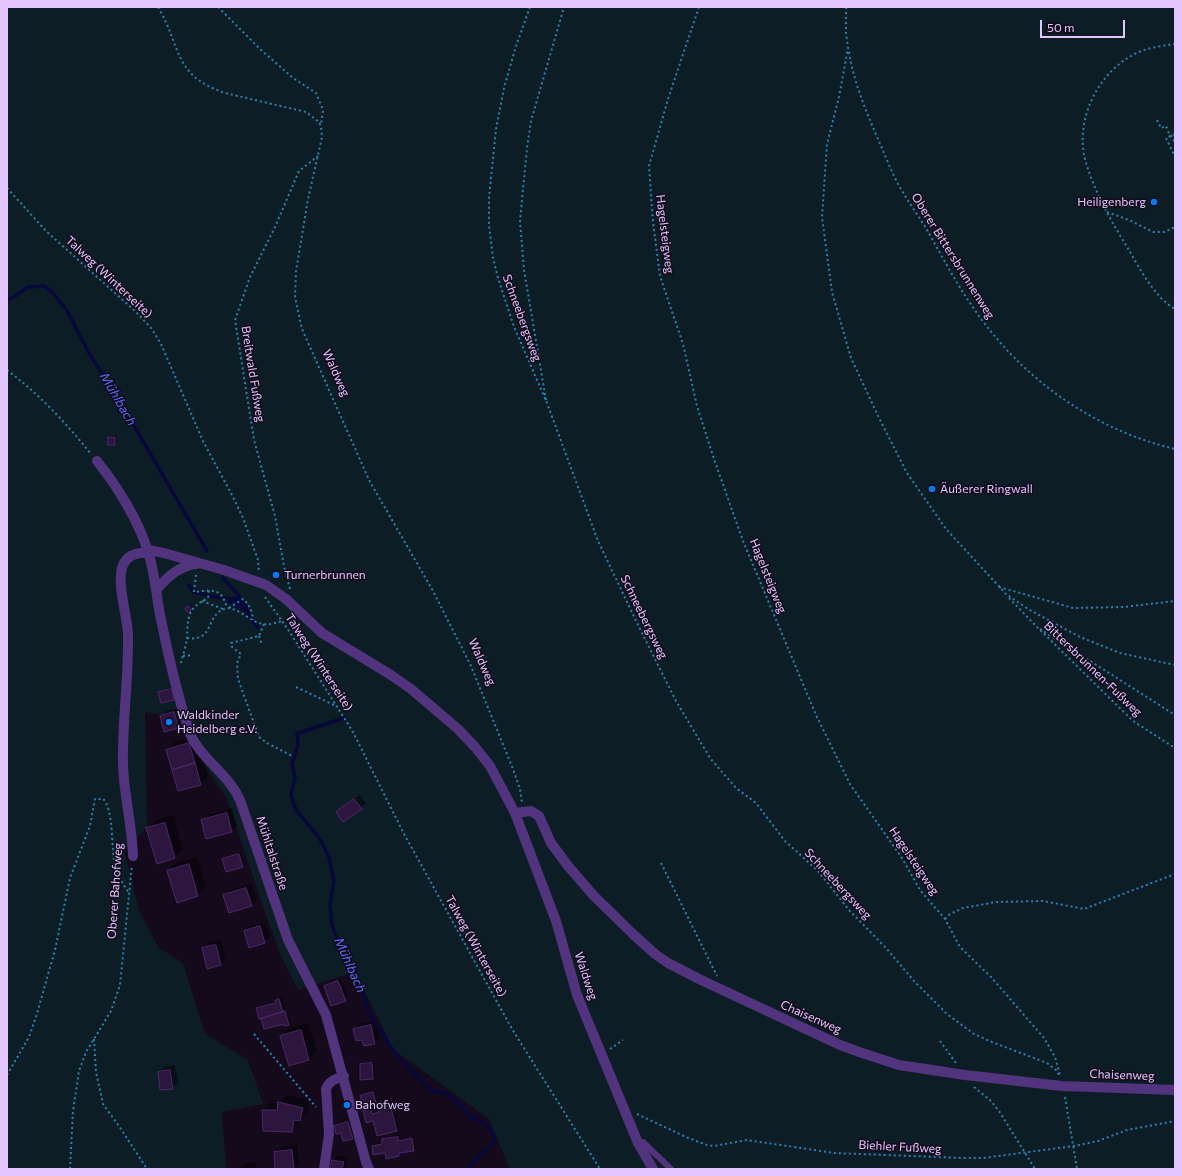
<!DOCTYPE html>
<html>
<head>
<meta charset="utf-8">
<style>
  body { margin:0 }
  #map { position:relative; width:1182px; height:1176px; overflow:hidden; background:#140a1c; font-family:Commissioner,sans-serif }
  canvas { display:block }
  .frame { position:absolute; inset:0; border:8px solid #e2c5ff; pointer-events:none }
  .scale { position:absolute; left:1040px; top:20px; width:85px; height:18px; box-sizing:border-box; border:2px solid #e2c5ff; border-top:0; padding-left:5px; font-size:12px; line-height:14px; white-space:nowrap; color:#e2c5ff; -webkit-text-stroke:3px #140a1c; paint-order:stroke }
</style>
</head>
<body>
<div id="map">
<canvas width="1182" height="1176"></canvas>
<div class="frame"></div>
<div class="scale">50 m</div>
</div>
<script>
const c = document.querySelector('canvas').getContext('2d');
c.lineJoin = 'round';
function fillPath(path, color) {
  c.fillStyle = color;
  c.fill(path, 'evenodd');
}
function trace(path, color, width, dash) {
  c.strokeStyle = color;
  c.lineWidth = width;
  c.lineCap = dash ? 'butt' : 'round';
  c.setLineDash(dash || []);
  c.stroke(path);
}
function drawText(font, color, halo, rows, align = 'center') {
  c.font = font + ' Commissioner,sans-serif';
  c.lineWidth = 3;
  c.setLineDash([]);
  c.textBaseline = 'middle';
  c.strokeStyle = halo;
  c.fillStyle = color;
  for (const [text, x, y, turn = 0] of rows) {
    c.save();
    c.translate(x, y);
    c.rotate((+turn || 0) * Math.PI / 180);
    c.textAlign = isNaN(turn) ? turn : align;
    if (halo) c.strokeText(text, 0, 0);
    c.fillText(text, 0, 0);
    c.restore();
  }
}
const green = new Path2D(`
  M7,7H1175V1169H510L489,1119L394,1050L355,972L298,990L281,956L267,918L227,799L187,739L177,717L145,712L147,827L124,850L139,910L158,947L183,963L205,1034L248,1060L263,1104L222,1112L226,1169H7Z`);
const water = new Path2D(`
  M237,596C243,598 247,604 249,611L247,613L235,607L227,602L228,598Z`);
const shadow = new Path2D(`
  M112,435H116L117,442L114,444L109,437Z
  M189,605H191L193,606L189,611L187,607Z
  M174,687L176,697L174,699L161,702L159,692L162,690Z
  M179,708L183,722L178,727L161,717L166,711Z
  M197,736L208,776L200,784L167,750L175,742Z
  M360,795L366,803L361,808L337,812Z
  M232,808L237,826L232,831L202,820L207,815Z
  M173,815L183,849L175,857L148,828L156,820Z
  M241,852L245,864L242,866L223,860L225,857Z
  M197,857L206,887L198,895L168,871L176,863Z
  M251,883L257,900L252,905L230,912L225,895L230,890Z
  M265,922L270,937L264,942L245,931L250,926Z
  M221,940L226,959L221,964L203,949L208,943Z
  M341,979L348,997L345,1000L325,986L327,984Z
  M282,998L290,1022L288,1024L284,1022L264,1028L257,1008L260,1006L276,1001L278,999Z
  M376,1020L380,1038L375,1043L363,1039L354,1029L359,1024Z
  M309,1023L317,1051L309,1059L281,1036L289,1028Z
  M363,1062H374L375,1076L373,1078L361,1065Z
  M175,1065L178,1083L172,1088L159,1072L164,1067Z
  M375,1091L377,1100L375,1102L362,1096L364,1094Z
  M287,1095L310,1100L308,1112L301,1119L300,1123L292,1131L263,1110L271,1102L279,1103Z
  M387,1104L388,1108L393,1107L399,1128L396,1130L374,1120L364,1112L367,1109L373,1108L374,1112L380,1111L379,1108L382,1106Z
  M353,1117L357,1133L352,1138L335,1126L341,1121Z
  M400,1135V1139L414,1137L416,1147L414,1150L401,1152L399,1155L373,1146L375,1144L383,1142V1140L385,1137Z
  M297,1145L299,1164L294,1169H276L275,1152L280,1147Z
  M338,1155L348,1157L346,1169H331L333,1161Z
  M256,1162L257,1169H239L244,1164Z`);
const stream = new Path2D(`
  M7,300L14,297L28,287L44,286L52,292L66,309L89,353L120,402L207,551
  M223,578L239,595V600
  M189,585L193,592C205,594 217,599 228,598
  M245,608L248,612L250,618L258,628
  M297,733L298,745L292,764L295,777L291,795L296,810L320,839L329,857L334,881L330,905L332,925L338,942L341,952L355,971L357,980L363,992L370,1016L385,1036L389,1045L401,1060L427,1086L435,1092H443L455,1100L466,1111L471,1117L483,1123L491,1130L494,1136L495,1141L492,1145L479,1156L468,1169
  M297,735L299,733L344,718`);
const building = new Path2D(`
  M108,437H115V445H108Z
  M189,606L191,609L190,612H187L185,610L186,607Z
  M172,689L174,700L161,703L158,692Z
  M174,712L179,728L164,732L160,716Z
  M189,743L195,763L172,770L166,750Z
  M195,763L201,785L178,791L172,770Z
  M354,799L362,809L343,822L336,812Z
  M227,813L232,832L206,839L201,820Z
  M165,823L175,858L157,864L146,828Z
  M239,854L243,867L226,872L222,859Z
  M189,864L198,896L177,903L167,871Z
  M246,888L252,906L229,913L223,895Z
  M260,926L265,943L249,948L244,931Z
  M216,945L221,965L207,969L202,948Z
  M338,981L346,1001L331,1006L324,986Z
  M279,999L283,1012L259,1019L256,1008L275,1003V1001Z
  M285,1011L289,1025L284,1026V1024L264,1029L261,1019Z
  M371,1025L375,1044L364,1046L362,1040L356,1041L353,1029Z
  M301,1030L309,1060L289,1066L280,1036Z
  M372,1063L373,1079L360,1080V1064Z
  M170,1070L173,1089L160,1090L158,1072Z
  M373,1092L376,1103L363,1106L360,1096Z
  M278,1102L303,1108L300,1121L294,1120L292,1132L263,1131L262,1110H277Z
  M385,1106L386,1110L391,1108L397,1131L377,1136L373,1121L366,1123L363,1111L371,1109L372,1114L379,1112L378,1108Z
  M348,1122L353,1139L343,1141L341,1133L336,1134L334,1126Z
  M398,1137V1141L412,1138L414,1151L399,1153V1156L386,1159L385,1153L373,1155L372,1146L382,1144V1139Z
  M292,1150L294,1169H275L274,1152Z
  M332,1160L344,1162L342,1169H330Z`);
const path = new Path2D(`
  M158,7C182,47 172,75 225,93L306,112L319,122L321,127L322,137L308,199L296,271L295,297L302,329L369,480L433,591L471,666L513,769L520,789L522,803
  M218,7L260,49L293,78L316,93L323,110L321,125
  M530,7L516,46L504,88L496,129L489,198V225L493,258L498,278L514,327L547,403L598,541L638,625L676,701L710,758L736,788L756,803L785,841L818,871L849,910L886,948L914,981L947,1014L974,1034L992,1042L1047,1063L1056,1070L1059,1075
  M699,7L668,99L649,166L653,222L660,276L683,344L697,406L714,459L743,541L816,715L850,784L902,858L920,890L945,919L960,947L991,977L1044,1038L1055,1057L1060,1075
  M846,7V33L848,48L839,97L827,144L822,217L832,292L851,358L879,418L907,473L946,529L1006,594L1028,609L1080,637L1120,653L1175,665
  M1175,44C1161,46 1144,48 1131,56C1096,76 1074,122 1086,163C1095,193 1112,223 1129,250C1140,269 1155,298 1175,309
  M849,52C854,84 868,116 881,146C886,158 891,170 897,182C905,197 915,211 924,225C940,252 954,280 972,306C1020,377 1091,429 1175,449
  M1157,120L1161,128L1166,126L1170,136
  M1175,134L1166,138L1175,157
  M1171,135L1175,143
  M7,188L46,231L136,312L152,329L161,344L203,441L232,495L243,518L258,560L259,572
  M1107,212L1129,220L1153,232H1164L1175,227
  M7,370C40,395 65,422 91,454
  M546,400L524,270L520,221L527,148L531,121L564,7
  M196,575L194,592C213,590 221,587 227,608
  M999,587L1073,608L1123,607L1175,601
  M290,589L284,566L275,516L254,440L235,320L250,277L275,227L299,171L318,156
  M265,597L289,631L353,732L403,832L512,1029L600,1169
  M1009,598L1036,626L1133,721L1175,748
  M202,601L223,609
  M229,608L243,599C250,605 252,611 253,620
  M264,624L259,636L231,643L232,647L241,654L237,663L238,679L259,737L267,743L292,756
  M1040,629L1175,715
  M259,636L262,645
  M187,638C216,642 204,614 227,608C241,609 250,622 263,624C269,625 276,623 282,621
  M183,656L193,655
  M181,663C183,655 186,646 187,638C188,616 187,609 208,598L209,591
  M296,687L334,705
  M661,863L717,976
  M945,919L950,914L963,908L996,902L1043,901L1084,909L1175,874
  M254,1034L316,1107
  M94,1039L96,1072L103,1104L121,1129L147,1169
  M940,1041L956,1063
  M610,1049L623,1040
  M7,1075L29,1037L36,1017L55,950L70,878L90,826L95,799H103C114,808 111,851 115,865C117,875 123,884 129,893
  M974,1087L991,1101L999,1111L1035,1169
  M1065,1097L1077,1169
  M637,1114L686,1137L707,1145L714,1146L747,1140L834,1153L963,1158H983L1074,1146L1098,1141L1127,1130L1175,1121
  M70,1169L73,1111L79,1071L86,1052L111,1011L120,985L132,865`);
const lane = new Path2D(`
  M638,1143L643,1142L671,1169`);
const street = new Path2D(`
  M97,461C117,486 139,521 148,552C156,575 156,600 162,624C169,660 178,696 189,731C199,758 228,773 240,800L288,940L326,1015L366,1162L369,1169
  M148,550L164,553L224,570L266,585L286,599L322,633L391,675L411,689L458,729L475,747L490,766L515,813L556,921L577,995L638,1143L653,1169
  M156,590C167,577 180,565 197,564
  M515,813L531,811L539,816L551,843L568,866L594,896L634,935L655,954L668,963L701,980L840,1045L862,1053L899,1065L965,1075L1062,1086L1175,1090
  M133,856C132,825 124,795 123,765C122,721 129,677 128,634C127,615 116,581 123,565C128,554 138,552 149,553
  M324,1169L329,1134L326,1089C329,1081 335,1079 344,1076`);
const markers = [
  [1154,202,4,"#007df0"],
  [932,489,4,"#007df0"],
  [276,575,4,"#007df0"],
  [169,722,4,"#007df0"],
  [347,1105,4,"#007df0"]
];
const poiNames = [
  ["Heiligenberg",1146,202,"right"],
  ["Äußerer Ringwall",940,489],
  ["Turnerbrunnen",284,575],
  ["Waldkinder",177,715],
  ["Heidelberg e.V.",177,729],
  ["Bahofweg",355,1105]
];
const streetNames = [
  ["Hagelsteigweg",665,234,83],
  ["Oberer Bittersbrunnenweg",953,256,58],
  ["Talweg (Winterseite)",109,277,43],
  ["Schneebergsweg",522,318,70],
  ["Waldweg",336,373,66],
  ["Breitwald Fußweg",253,374,81],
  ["Hagelsteigweg",768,576,68],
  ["Schneebergsweg",644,617,64],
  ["Talweg (Winterseite)",319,662,57],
  ["Waldweg",482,662,66],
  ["Bittersbrunnen-Fußweg",1093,669,44],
  ["Mühltalstraße",272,853,72],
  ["Hagelsteigweg",914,861,56],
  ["Schneebergsweg",838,884,47],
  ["Oberer Bahofweg",115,891,-86],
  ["Talweg (Winterseite)",476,946,61],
  ["Waldweg",586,976,72],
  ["Chaisenweg",811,1017,24],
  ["Chaisenweg",1122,1075,2],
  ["Biehler Fußweg",900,1147,3]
];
const waterNames = [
  ["Mühlbach",118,399,60],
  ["Mühlbach",350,965,66]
];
fillPath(green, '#0d1d26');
fillPath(water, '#070739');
fillPath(shadow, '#0007');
trace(stream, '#070739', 3.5);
fillPath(building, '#2d163e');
trace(building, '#4e276a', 1);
trace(path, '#2885b1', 2, [2, 3]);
trace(lane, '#52337d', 6);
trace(street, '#52337d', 10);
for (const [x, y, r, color] of markers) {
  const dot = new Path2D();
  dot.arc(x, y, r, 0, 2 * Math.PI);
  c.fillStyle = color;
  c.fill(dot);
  trace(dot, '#140a1c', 1.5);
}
drawText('12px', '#e2c5ff', '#140a1c', poiNames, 'left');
drawText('12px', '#e2c5ff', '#140a1c', streetNames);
drawText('italic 13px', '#536eff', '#140a1c', waterNames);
</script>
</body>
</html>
